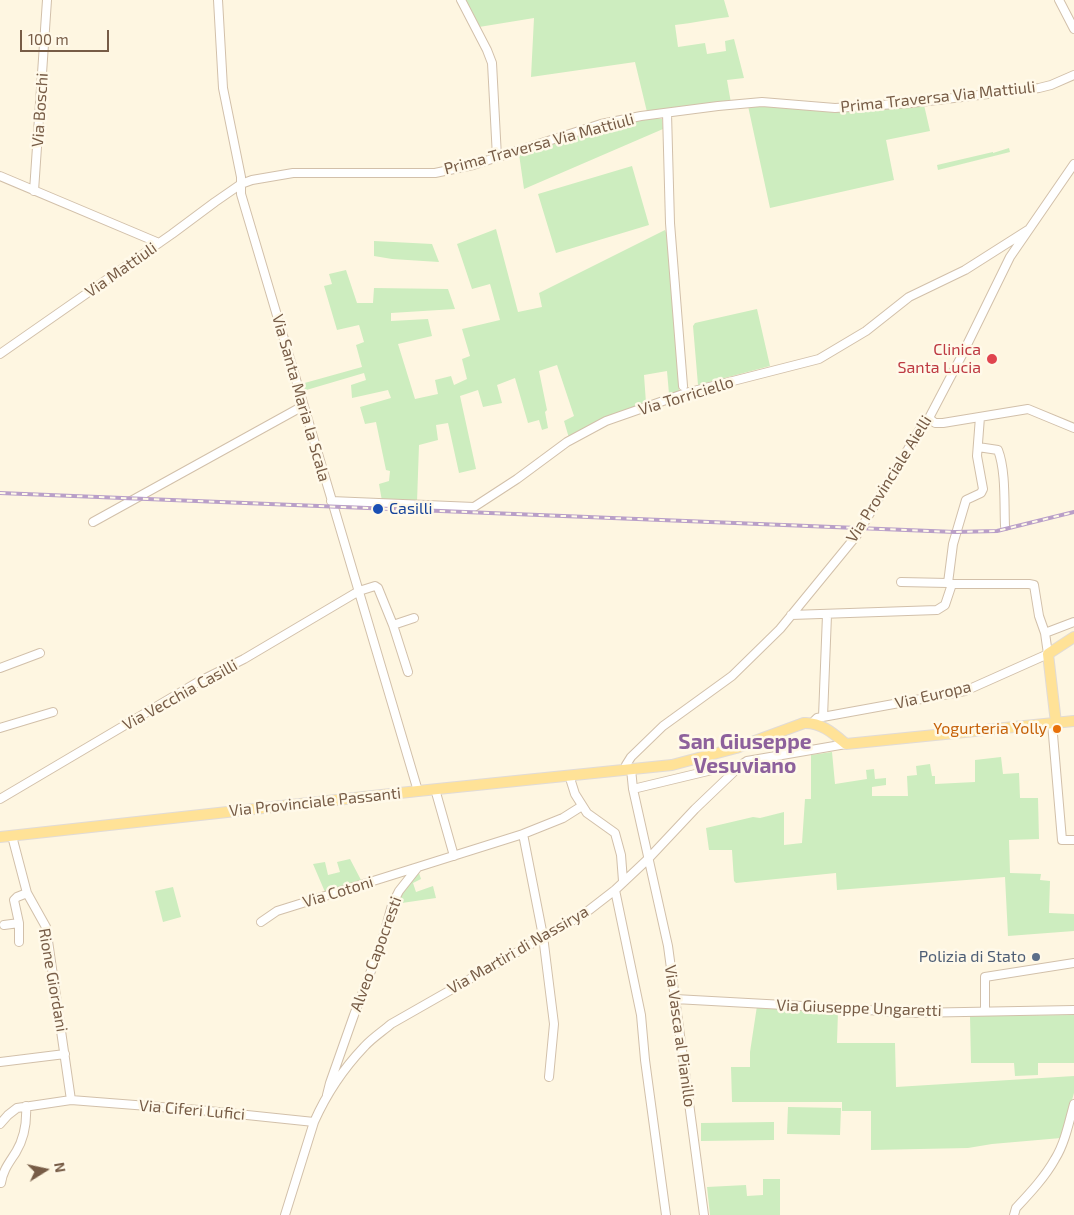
<!DOCTYPE html>
<html>
<head>
<meta charset="utf-8">
<style>
  body { margin:0 }
  #map { position:relative; width:1074px; height:1215px; overflow:hidden; background:#fef6e1; font-family:"Exo 2",sans-serif }
  canvas { display:block }
  .north { position:absolute; left:20px; top:1145px; width:50px; height:50px; -webkit-text-stroke:4px #fff9e9; paint-order:stroke; rotate:80deg; font-size:14px; font-weight:700; line-height:20px; text-align:center; color:#775c46 }
  .north::after { content:''; display:block; margin:auto; width:18px; height:22px; background:#775c46; clip-path:polygon(50% 0,100% 100%,50% 72%,0 100%) }
  .scale { position:absolute; left:20px; top:30px; width:89px; height:22px; box-sizing:border-box; border:2px solid #775c46; border-top:0; padding-left:6px; font-size:15px; line-height:18px; white-space:nowrap; color:#775c46; -webkit-text-stroke:4px #fff9e9; paint-order:stroke }
</style>
</head>
<body>
<div id="map">
<canvas width="1074" height="1215"></canvas>
<div class="north">N</div>
<div class="scale">100 m</div>
</div>
<script>
const c = document.querySelector('canvas').getContext('2d');
c.lineJoin = 'round';
function fillPath(path, color) {
  c.fillStyle = color;
  c.fill(path, 'evenodd');
}
function trace(path, color, width, dash) {
  c.strokeStyle = color;
  c.lineWidth = width;
  c.lineCap = dash ? 'butt' : 'round';
  c.setLineDash(dash || []);
  c.stroke(path);
}
function drawText(font, color, halo, rows, align = 'center') {
  c.font = font + ' "Exo 2",sans-serif';
  c.lineWidth = 5;
  c.setLineDash([]);
  c.textBaseline = 'middle';
  c.strokeStyle = halo;
  c.fillStyle = color;
  for (const [text, x, y, turn = 0] of rows) {
    c.save();
    c.translate(x, y);
    c.rotate((+turn || 0) * Math.PI / 180);
    c.textAlign = isNaN(turn) ? turn : align;
    if (halo) c.strokeText(text, 0, 0);
    c.fillText(text, 0, 0);
    c.restore();
  }
}
const green = new Path2D(`
  M464,0H724L729,17C711,19 693,23 675,25L678,47L705,43L707,54L726,51L725,41L734,39L744,78L727,80L731,103L647,112L635,62L531,77L534,18L479,27Z
  M924,105L930,131L886,140L894,180L770,208L748,106C769,106 790,109 811,110C849,111 887,108 924,105Z
  M652,118L662,119L663,129L524,189L519,154C562,139 606,125 652,118Z
  M1009,148L1010,152L938,170L937,165L993,152V153Z
  M632,166L649,225L556,253L538,194Z
  M496,229L518,312L542,307L539,293L665,230L668,237L670,261L679,391L669,394L667,371L644,375L646,403L609,418L569,438L564,421L574,416L557,365L539,371L547,410L545,412L548,428L542,430L539,420L528,423L515,378L497,385L502,403L483,407L478,390L460,396L476,469L459,473L448,423L436,425L438,440L419,445L417,502L382,501L379,484L389,481L390,471L386,470L376,422L365,424L360,407L391,398L388,390L352,398L351,385L366,380L364,373L303,391L301,384L362,367L356,345L364,342L359,325L337,330L324,286L332,284L329,274L346,270L357,303H373L374,288L448,289L455,309L391,313V321L428,319L432,336L398,344L415,399L438,394L435,380L451,376L454,385L467,379L462,359L470,356L462,329L500,320L490,284L472,289L457,244Z
  M374,241L432,244L439,262L392,259L374,256Z
  M757,309L770,366L698,385L693,326L695,323Z
  M832,752L835,784L867,779L866,770L874,769L875,779L886,778V785L872,787V796H908L907,776L917,775L916,766L930,764L932,776H935V784L975,782V760L1001,757L1003,774L1019,773L1020,798H1038L1039,839L1009,840L1010,873L1041,874L1040,880L1050,881L1049,913L1074,914V931L1008,936L1005,877L837,890L836,873L736,883L734,881L732,850H709L706,828L753,817L760,818L784,812V845L802,843L805,799H811V755Z
  M350,859L361,880L356,882V884L328,894L325,892L313,864L325,862L328,875L340,872L337,862Z
  M419,873L421,879L413,883L416,892L433,886L436,898L395,904L410,881Z
  M173,887L181,917L163,922L155,891Z
  M757,1006L838,1011L837,1043H895L896,1087L1074,1076V1093L1061,1138L992,1144L968,1148L871,1150V1111H842V1102H732L731,1067H750V1052Z
  M1074,1015V1063H1038V1075L1015,1076L1014,1063H971L970,1016Z
  M788,1107L841,1108L840,1135L787,1134Z
  M774,1122V1140L701,1141V1123Z
  M763,1179H780V1215H710L707,1187L746,1185L747,1196L763,1195Z`);
const minor = new Path2D(`
  M218,0L223,88L241,177V194L418,791
  M461,0L487,50L492,63L497,157
  M1059,0L1074,29
  M667,113L670,223L683,386
  M0,176L159,243
  M34,191L47,0
  M0,354L172,234L215,202L241,184L252,180L293,173H435L473,165L601,124L641,116L718,106L762,102L835,108L911,103L1039,88L1051,85L1074,75
  M929,418L935,423H943L1028,409L1074,428
  M978,447L998,450C1006,471 1004,503 1005,526
  M331,501L474,507L517,479L567,442L606,421L686,393L819,359L866,331L909,297L965,270L1028,230
  M93,522L303,406
  M901,582L948,583L952,584
  M948,583L953,544L966,500L981,493L983,489L977,456L980,417
  M791,615L937,610L945,605L952,584H1029L1034,585L1039,616L1045,633L1048,654L965,691L817,718L813,722
  M393,625L414,618
  M1045,633L1074,622
  M0,668L40,653
  M823,717L827,615
  M1052,723L1062,840H1074
  M0,728L53,712
  M626,769V765L631,757L663,726L732,676L780,629L857,535L923,424L929,418L961,357L1010,257L1074,164
  M631,769L633,789L668,946L704,1215
  M569,775L575,794L587,813L615,833L621,855L623,881
  M435,789L454,856
  M633,789L733,765H741
  M0,799L198,682L244,659L359,591L375,586L378,588L393,625L408,672
  M523,834L543,936L554,1024L549,1077
  M12,836L27,893L46,927L71,1100
  M615,890L641,1015L645,1060L666,1215
  M261,922L277,911L418,867
  M4,925L19,923L14,900L17,897L27,893
  M19,942V923
  M675,999L839,1008L910,1013L1074,1010
  M985,1011V977L1074,963
  M0,1062L65,1054
  M327,1095L330,1083L354,1015L381,945L392,905L399,891L418,867L523,834L563,818L582,806
  M0,1124L8,1115L17,1108L71,1100L199,1110L314,1122
  M1,1183C3,1170 9,1163 16,1152C25,1137 27,1123 26,1106
  M285,1215L314,1122C326,1095 344,1068 364,1047C372,1038 383,1031 391,1024L584,914L615,890L648,859L695,809L741,765L747,761L846,744
  M1014,1215L1016,1208C1030,1193 1045,1177 1055,1159C1065,1143 1069,1122 1074,1104`);
const major = new Path2D(`
  M1056,723L1048,654L1074,637
  M0,837L418,791L672,765L736,748L804,723C821,722 834,734 846,744L1074,721`);
const rail = new Path2D(`
  M0,493L955,532L997,531L1074,512`);
const markers = [
  [992,359,6,"#e0444e"],
  [378,509,6,"#1a4fb4"],
  [1057,729,5,"#e8710a"],
  [1036,957,5,"#5c6f8a"]
];
const streetNames = [
  ["Prima Traversa Via Mattiuli",938,97,-6],
  ["Via Boschi",40,110,-86],
  ["Prima Traversa Via Mattiuli",539,144,-15],
  ["Via Mattiuli",121,270,-35],
  ["Via Torriciello",686,396,-17],
  ["Via Santa Maria la Scala",301,398,74],
  ["Via Provinciale Aielli",889,479,-58],
  ["Via Vecchia Casilli",180,695,-29],
  ["Via Europa",933,695,-13],
  ["Via Provinciale Passanti",315,802,-6],
  ["Via Cotoni",338,892,-17],
  ["Via Martiri di Nassirya",518,950,-30],
  ["Alveo Capocresti",376,954,-70],
  ["Rione Giordani",53,980,80],
  ["Via Giuseppe Ungaretti",859,1008,2],
  ["Via Vasca al Pianillo",680,1036,82],
  ["Via Ciferi Lufici",192,1110,5]
];
const healthNames = [
  ["Clinica",981,350],
  ["Santa Lucia",981,368]
];
const transitNames = [
  ["Casilli",389,509]
];
const foodNames = [
  ["Yogurteria Yolly",1047,729]
];
const serviceNames = [
  ["Polizia di Stato",1026,957]
];
const districtNames = [
  ["San Giuseppe",745,742],
  ["Vesuviano",745,766]
];
fillPath(green, '#cdedbf');
trace(minor, '#d2c0aa', 10);
trace(major, '#e1dbd6', 12);
trace(minor, '#fff', 8);
trace(major, '#ffe297', 10);
trace(rail, '#b99fc8', 4);
trace(rail, '#fff9e9', 2, [5.5]);
for (const [x, y, r, color] of markers) {
  const dot = new Path2D();
  dot.arc(x, y, r, 0, 2 * Math.PI);
  c.fillStyle = color;
  c.fill(dot);
  trace(dot, '#fff9e9', 2);
}
drawText('16px', '#775c46', '#fff9e9', streetNames);
drawText('16px', '#be3a42', '#fff9e9', healthNames, 'right');
drawText('16px', '#164399', '#fff9e9', transitNames, 'left');
drawText('16px', '#c56008', '#fff9e9', foodNames, 'right');
drawText('16px', '#4e5e75', '#fff9e9', serviceNames, 'right');
drawText('bold 21px', '#8d619c', '#fff9e9', districtNames);
</script>
</body>
</html>
